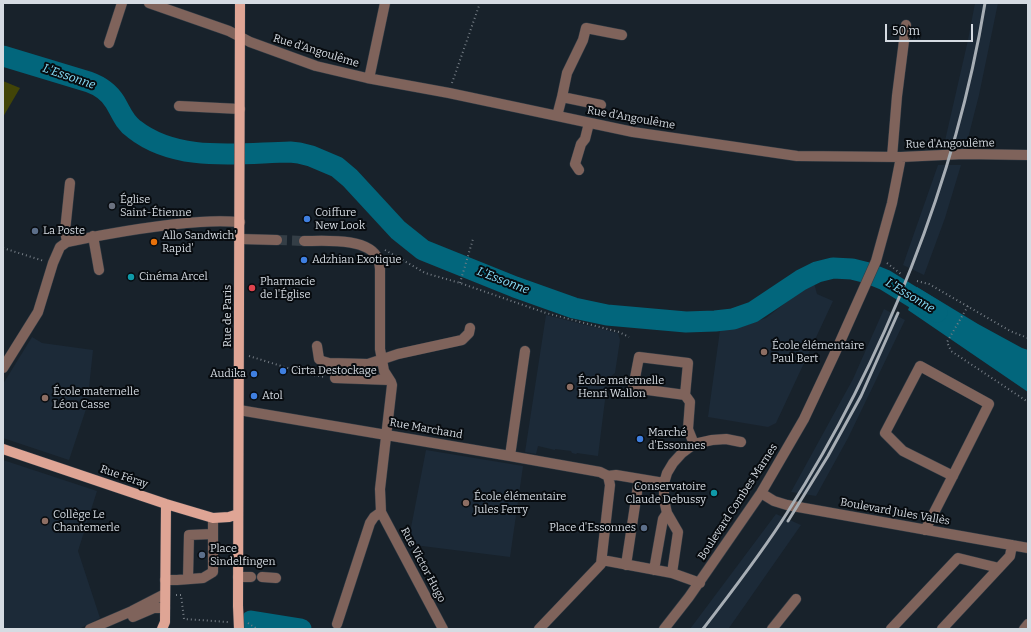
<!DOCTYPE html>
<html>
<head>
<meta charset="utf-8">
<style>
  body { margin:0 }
  #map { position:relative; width:1031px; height:632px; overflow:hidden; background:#18222b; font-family:Bitter,serif }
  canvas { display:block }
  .frame { position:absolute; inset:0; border:4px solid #d5dbe2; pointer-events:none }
  .scale { position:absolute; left:885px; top:24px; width:88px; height:18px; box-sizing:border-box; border:2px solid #d5dbe2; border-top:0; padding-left:5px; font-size:12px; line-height:14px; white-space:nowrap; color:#d5dbe2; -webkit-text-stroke:3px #070b0f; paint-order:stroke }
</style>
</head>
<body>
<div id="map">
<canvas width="1031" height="632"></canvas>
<div class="frame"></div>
<div class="scale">50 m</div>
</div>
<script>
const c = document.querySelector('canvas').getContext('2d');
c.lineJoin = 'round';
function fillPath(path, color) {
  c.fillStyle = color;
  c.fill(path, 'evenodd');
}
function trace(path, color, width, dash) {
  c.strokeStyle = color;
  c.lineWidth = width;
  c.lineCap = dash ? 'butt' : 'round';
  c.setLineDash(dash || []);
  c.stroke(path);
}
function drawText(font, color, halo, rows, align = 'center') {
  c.font = font + ' Bitter,serif';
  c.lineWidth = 4;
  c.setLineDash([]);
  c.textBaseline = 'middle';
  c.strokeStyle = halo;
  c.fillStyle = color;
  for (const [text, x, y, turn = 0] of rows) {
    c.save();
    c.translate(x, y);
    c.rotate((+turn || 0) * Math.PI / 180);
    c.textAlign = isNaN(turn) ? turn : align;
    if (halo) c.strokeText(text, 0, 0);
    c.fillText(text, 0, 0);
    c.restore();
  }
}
const built = new Path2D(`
  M975,3H998L979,95L966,146L944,145L968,40Z
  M938,165H961L945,218L924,275L903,265Z
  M814,283L817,294L833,301L776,423L768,427L708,417L720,330L743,326L766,318L798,293Z
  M884,309L905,320L848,438L816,496L791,492L853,379Z
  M546,315L618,333L620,340L615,373L604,382L606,392L598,456L577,453L576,454L572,453L571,451L555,449V450L538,446L536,454L525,452Z
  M32,337L42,343L93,350L87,406L69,460L3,438V384Z
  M426,450L523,466L510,557L406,544L403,538H409Z
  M3,460L97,491L78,551L100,618L79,629H3Z
  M776,514L801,525L729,628L728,629H690Z`);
const green = new Path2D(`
  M3,81L20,88L3,117Z`);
const water = new Path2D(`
  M917,287L978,324L1022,348L1028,350V392L908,310Z`);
const river = new Path2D(`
  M3,56L89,82C100,86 109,92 115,102C121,112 124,122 134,129C177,163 238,153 290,152L299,153L311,156L337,167L350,178L398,230L423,250L515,287L574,308L607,315L686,322L715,321L733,319L753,312L801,280L817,272L833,268L852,269L868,273L885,280L937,312
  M251,621L301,629`);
const minorTunnel = new Path2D(`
  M277,240L304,241`);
const path = new Path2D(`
  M452,83L480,3
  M3,248L44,261
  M385,250L425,273L460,283L546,313L619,332L629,337
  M887,263L901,274
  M917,281L929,284L1010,331L1028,338
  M460,283L473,239
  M968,306L947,342L951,351L1028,402
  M249,356L307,374L325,377
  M176,595H181L184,619L228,622
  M248,623L257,629`);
const minor = new Path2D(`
  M149,3L229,31L250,42L316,66L367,78L449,93L633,132L797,156L901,157L964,154L1028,155
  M109,43L122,3
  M367,78L370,74L385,3
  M562,97L567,73L583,40L586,28L622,35
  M179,106L240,109
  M557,116L562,97L601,105
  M892,157L897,96L906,25
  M579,170L575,164L581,144L585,139L589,123
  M93,236L99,270
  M240,239L277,240
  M304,241C323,241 369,237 378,259C379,262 380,266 380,269V349L384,371L391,382L392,385L380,489L381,512L443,629
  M67,242L65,231L70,183
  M317,346L319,359L322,361L329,363L368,364L398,354L462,340L469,333L470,328
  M3,368L38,312L53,263L60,247L67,242C111,233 155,225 200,222C213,221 227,221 240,222
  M335,378L389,380
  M685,395L633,388L639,357L688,363L685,395L690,402L688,429L694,444
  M239,410L510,456L600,472L608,476
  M510,456L525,351
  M608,476L616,475L664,483
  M761,493L774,501L787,505L1028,548
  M925,530C947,488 968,446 989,404L920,366L885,433L903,451L953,476
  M602,560L672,573L700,583
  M626,565L639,479
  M654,570L663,519L667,513
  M672,573L678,532L667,513L664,500V483L667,473L673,463L682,453L694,444L712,440L726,439L741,442
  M238,577H251
  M262,577L276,578
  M188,579L189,535L212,534
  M165,580H177L203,578L213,572V518
  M133,617L154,608H165
  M337,624L370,523L374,517L381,512
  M90,629L132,611L165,594
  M539,629L601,564L610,485L608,476
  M664,629L689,597L761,493L804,419L835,353L876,261L892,203L901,157
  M772,629L796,599
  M891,629L958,558L999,568
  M942,629L1010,556L1012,545
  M1024,629L1028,624`);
const major = new Path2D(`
  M3,449L166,504L213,518L229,517L238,514
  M238,606L240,3
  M162,629L165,622L166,504`);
const rail = new Path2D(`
  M788,521L828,456L861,396L898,313
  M703,629C732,591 762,553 787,513C883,362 956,180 985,3`);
const majorBridge = new Path2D(`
  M238,606L239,629`);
const markers = [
  [112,206,4,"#6b7280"],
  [307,219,4,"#3f7fe0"],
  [35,231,4,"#5c6f8a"],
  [154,242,4,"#e8710a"],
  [304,260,4,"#3f7fe0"],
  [131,277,4,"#0f9aa8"],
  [252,288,4,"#e0444e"],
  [764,352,4,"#8d6e63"],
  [283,371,4,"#3f7fe0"],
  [254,374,4,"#3f7fe0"],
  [570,387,4,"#8d6e63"],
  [254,396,4,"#3f7fe0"],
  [45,398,4,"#8d6e63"],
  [640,439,4,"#3f7fe0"],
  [714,493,4,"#0f9aa8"],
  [466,503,4,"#8d6e63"],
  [45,521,4,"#8d6e63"],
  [644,528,4,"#5c6f8a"],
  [202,555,4,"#5c6f8a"]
];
const streetNames = [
  ["Rue d'Angoulême",316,51,17],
  ["Rue d'Angoulême",631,118,10],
  ["Rue d'Angoulême",950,144,-1],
  ["Rue de Paris",228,316,-90],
  ["Rue Marchand",426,429,10],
  ["Rue Féray",124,477,19],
  ["Boulevard Combes Marnes",738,502,-57],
  ["Boulevard Jules Vallès",895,512,10],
  ["Rue Victor Hugo",423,565,62]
];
const poiNames = [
  ["Église",120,200],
  ["Saint-Étienne",120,213],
  ["Coiffure",315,213],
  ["New Look",315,226],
  ["La Poste",43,231],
  ["Allo Sandwich'",162,236],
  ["Rapid'",162,249],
  ["Adzhian Exotique",312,260],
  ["Cinéma Arcel",139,277],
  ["Pharmacie",260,282],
  ["de l'Église",260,295],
  ["École élémentaire",772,346],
  ["Paul Bert",772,359],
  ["Cirta Destockage",291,371],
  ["Audika",246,374,"right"],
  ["École maternelle",578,381],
  ["Henri Wallon",578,394],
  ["École maternelle",53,392],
  ["Léon Casse",53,405],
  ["Atol",262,396],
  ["Marché",648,433],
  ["d'Essonnes",648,446],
  ["Conservatoire",706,487,"right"],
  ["Claude Debussy",706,500,"right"],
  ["École élémentaire",474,497],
  ["Jules Ferry",474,510],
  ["Collège Le",53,515],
  ["Chantemerle",53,528],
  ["Place d'Essonnes",636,528,"right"],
  ["Place",210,549],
  ["Sindelfingen",210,562]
];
const waterNames = [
  ["L'Essonne",69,77,19],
  ["L'Essonne",503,281,21],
  ["L'Essonne",910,296,31]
];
fillPath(built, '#1c2a38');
fillPath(green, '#424508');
fillPath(water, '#02667c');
trace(river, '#02667c', 21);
trace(minorTunnel, '#343e46', 10, [10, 5]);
trace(minor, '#323c45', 11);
trace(major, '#323c45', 11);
trace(path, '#757d85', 2, [1, 3]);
trace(minor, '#7f635b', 10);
trace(major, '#dfa595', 10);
trace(rail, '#a7aeb5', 3);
trace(majorBridge, '#323c45', 11, []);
trace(majorBridge, '#dfa595', 10);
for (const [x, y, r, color] of markers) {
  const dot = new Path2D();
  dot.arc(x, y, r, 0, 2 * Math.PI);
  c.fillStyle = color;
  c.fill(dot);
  trace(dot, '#070b0f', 1.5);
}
drawText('11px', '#d5dbe2', '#070b0f', streetNames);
drawText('11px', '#d5dbe2', '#070b0f', poiNames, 'left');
drawText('italic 12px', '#89e0fb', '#070b0f', waterNames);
</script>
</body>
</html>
